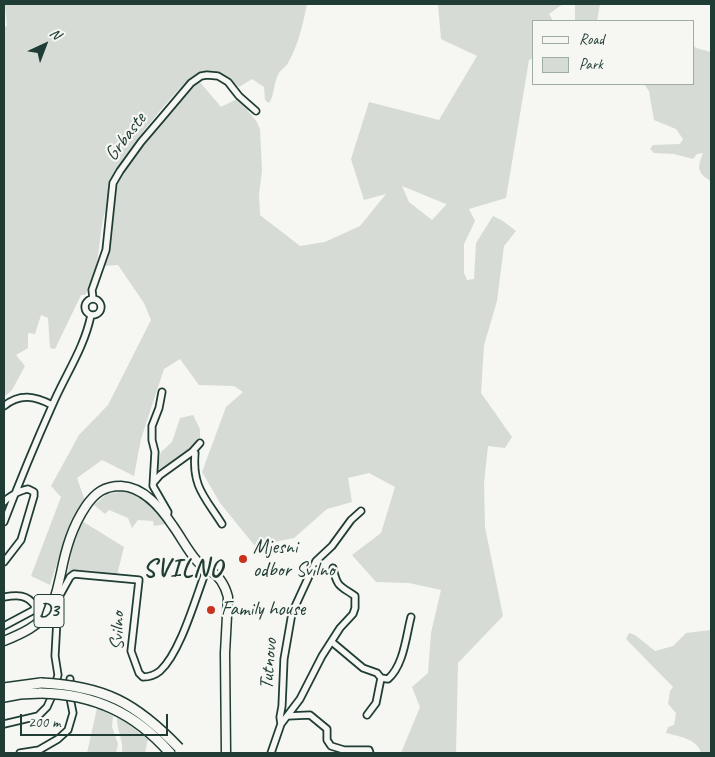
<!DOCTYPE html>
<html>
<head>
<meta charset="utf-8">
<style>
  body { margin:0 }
  #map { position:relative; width:715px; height:757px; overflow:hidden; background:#f6f6f2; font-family:Caveat,sans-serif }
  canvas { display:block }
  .frame { position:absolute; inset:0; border:5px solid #1f3d34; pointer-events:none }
  .legend { position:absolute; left:532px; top:20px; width:162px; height:65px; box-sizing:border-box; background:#f6f6f2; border:1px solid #a0aca6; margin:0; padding:6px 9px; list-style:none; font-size:15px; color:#1f3d34 }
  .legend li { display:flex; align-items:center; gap:10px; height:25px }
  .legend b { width:25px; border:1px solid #a0aca6 }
  .north { position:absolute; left:20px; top:20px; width:50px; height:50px; -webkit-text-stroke:4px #f6f6f2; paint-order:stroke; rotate:43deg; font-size:14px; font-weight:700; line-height:20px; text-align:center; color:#1f3d34 }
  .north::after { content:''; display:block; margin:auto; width:18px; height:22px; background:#1f3d34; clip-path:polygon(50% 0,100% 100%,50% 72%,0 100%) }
  .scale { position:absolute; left:20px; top:714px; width:148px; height:22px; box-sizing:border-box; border:2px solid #1f3d34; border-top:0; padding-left:6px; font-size:15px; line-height:18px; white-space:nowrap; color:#1f3d34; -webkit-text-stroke:4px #f6f6f2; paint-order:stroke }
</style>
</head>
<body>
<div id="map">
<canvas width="715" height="757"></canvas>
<div class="frame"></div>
<ul class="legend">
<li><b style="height:6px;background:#f6f6f2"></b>Road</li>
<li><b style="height:14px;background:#d6dbd6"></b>Park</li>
</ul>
<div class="north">N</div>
<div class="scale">200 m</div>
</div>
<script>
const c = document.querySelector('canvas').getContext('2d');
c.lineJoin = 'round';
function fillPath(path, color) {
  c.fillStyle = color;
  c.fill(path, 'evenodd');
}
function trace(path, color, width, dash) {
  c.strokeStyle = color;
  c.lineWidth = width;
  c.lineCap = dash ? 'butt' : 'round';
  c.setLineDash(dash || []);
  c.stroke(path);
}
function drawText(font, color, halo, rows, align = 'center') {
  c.font = font + ' Caveat,sans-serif';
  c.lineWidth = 4.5;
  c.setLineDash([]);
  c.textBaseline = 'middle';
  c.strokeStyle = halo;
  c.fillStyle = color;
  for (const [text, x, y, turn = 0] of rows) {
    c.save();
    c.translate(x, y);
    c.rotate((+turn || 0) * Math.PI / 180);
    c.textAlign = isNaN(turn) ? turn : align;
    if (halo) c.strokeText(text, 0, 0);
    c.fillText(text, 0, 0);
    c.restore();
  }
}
const green = new Path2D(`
  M7,4H307C303,23 299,43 289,61C287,66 282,69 279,73C273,83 275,94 269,103L265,100L264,87L252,79L239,87C229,78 213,66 198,73C179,82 117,163 110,183C109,189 108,196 107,202C106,210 103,217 102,225C98,251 99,270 85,295H81L55,349L50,348L48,318L41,315L35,334L28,333V348L16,355L25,366L12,390L4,397V27L7,26L5,5Z
  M438,4H563L549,14L553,21H534V58L529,60L506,198L469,209L475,221L464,244V273L467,280L474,279L476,243L493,216L503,221L516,231L504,246L497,301L484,345L481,393L512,437L505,448L488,446L484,483L485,527L503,616L458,663L456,753H401L420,707L412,687L428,673L431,633L441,590L409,583L376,582L352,555L381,533L395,487L369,473L348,478L352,502L327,509L294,538L255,546L220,503L202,472L226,407L243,392L234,386L199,385L180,359L164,369L141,439L134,476L102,460L77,478L85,501L70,524L50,585L31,576L61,497L51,486L79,435L108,405L151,320L144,303L118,265L104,266L108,249L116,184L138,150L194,84L199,81L221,107L237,99L253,112L247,110L257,122L260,129L262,171L259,194L260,215L300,246L325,242L360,226L386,194L364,200L351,159L369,102L439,120L477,56L441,39ZM402,186L446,204V205L432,220L409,202Z
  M575,4H600L597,21H575Z
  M694,46L696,48L711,52V181C696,173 698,166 703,153L697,154L693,159L674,154L654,153L650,149L653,145L680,144L683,139L676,129L654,120L649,91L644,84H694Z
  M193,415L200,429V440C188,451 174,467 156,470L161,452L172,442L180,418Z
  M126,491C143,499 157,507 166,524L154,526L153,521L138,520L132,528L128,518L109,510L105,514L94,505L107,494Z
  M82,521L124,547L117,575C102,573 79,565 67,576L75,535Z
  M711,630V753H701C698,739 678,736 666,733L668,727L674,725L676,713L668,704L670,691L673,687L626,639L629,633L635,635L655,651L673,646L686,633Z
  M97,708L113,716L112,727L118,744L116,753H87Z
  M117,716L148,739L145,753H122C124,741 116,729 117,716Z`);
const minor = new Path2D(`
  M85 307a8 8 0 1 1 16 0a8 8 0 1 1-16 0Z
  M93,299L92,290L106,250L113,183L120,171L141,142L164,115L191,83L201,76L207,75L218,76L228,82L239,96L256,111
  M162,392L159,408L152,426V440L155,452L153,486L168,512L167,517
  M4,406C20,393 35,396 52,405
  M192,452L200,443
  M154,482L160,475L192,452L195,453C192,487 205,497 222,524
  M4,502C9,496 21,490 28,489L34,492V496L21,540L4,562
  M4,522C19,483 35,444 52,406C65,375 84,349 91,315
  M4,597C17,595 27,594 35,606L34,610L4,626
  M55,597L60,595L70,577L74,574L139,580L131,651L139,673L143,677C149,677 155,675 160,671C181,652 196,596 207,568
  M332,642L363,668L377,673L381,678L388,679C404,665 406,636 411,617
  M367,715L376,703L381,678
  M288,716L310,715L327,729V740L331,746L344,750H369L370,753
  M4,724L38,716L47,707L52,696L58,675L55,656L57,619L51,609
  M281,724L300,699L322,656L340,628L353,614L355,608V596C341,586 337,588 333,568
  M20,753L39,750L58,739L68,730L73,713L70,698V679
  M271,753L281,724L280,717L282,706L284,659L292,613L316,561L332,546L351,520L361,511`);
const major = new Path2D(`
  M4,641C21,634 40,626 50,609C56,599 58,585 61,573C66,548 72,527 86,506C95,493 104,486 121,486C144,487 161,508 173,526C181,537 188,551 197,561C200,565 205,567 209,570C220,576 225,585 228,597L225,653L226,753`);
const highway = new Path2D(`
  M4,688L41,683
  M4,697L20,694L41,693`);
const highwayBridge = new Path2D(`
  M41,683C104,686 136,703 179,748
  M41,693C94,694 135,713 170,753`);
const markers = [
  [243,559,5,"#c8321e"],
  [211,610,5,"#c8321e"]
];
const shields = [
  [49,611,30]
];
const shieldNames = [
  ["D3",49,611]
];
const streetNames = [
  ["Grbaste",126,137,-53],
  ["Svilno",118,631,-89],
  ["Tutnovo",269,664,-85]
];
const poiNames = [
  ["Mjesni",253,548],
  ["odbor Svilno",253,571],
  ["Family house",221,610]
];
const districtNames = [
  ["SVILNO",183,569]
];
fillPath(green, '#d6dbd6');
trace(minor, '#1f3d34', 9);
trace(major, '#1f3d34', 11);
trace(highway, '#1f3d34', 12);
trace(minor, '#f6f6f2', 5.5);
trace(major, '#f6f6f2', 8);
trace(highway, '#f6f6f2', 9);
trace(highwayBridge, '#1f3d34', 12, []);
trace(highwayBridge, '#f6f6f2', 9);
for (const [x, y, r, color] of markers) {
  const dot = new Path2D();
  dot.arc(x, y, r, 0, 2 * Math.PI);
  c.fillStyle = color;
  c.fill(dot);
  trace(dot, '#f6f6f2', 2);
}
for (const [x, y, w] of shields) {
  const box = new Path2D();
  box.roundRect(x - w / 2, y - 16.5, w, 33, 4);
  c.fillStyle = '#f6f6f2';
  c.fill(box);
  trace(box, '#1f3d34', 1);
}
drawText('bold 19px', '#1f3d34', null, shieldNames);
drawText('20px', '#1f3d34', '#f6f6f2', streetNames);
drawText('20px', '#1f3d34', '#f6f6f2', poiNames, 'left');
c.letterSpacing = '1px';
drawText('bold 25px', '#1f3d34', '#f6f6f2', districtNames);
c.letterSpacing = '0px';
</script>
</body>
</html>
